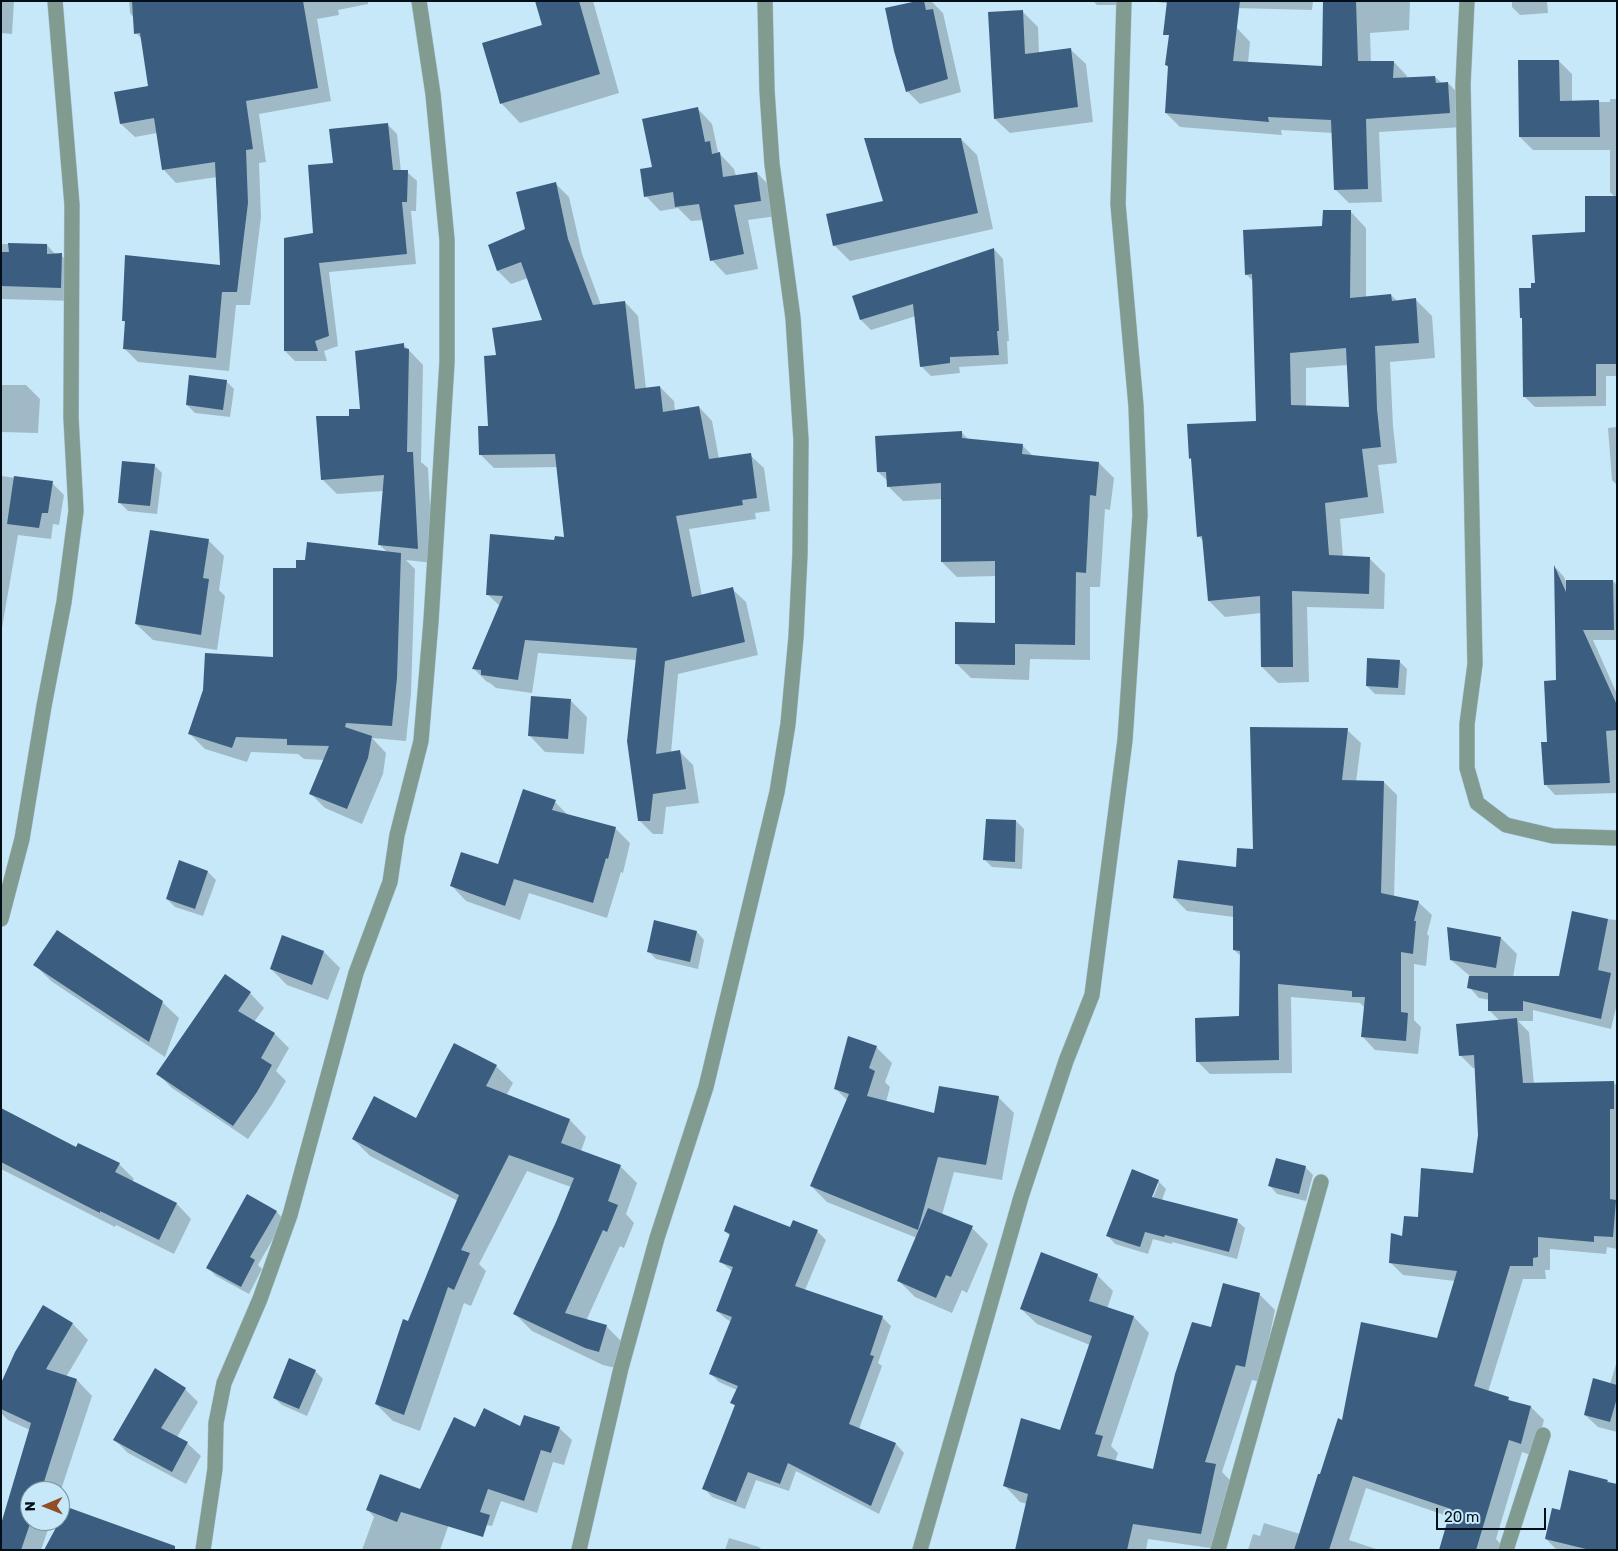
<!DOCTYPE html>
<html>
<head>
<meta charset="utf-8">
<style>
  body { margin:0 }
  #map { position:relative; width:1618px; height:1551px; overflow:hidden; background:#c7e8f9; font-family:Rubik,sans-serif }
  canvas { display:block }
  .frame { position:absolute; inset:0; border:2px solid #000f18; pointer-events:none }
  .north { position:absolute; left:20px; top:1481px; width:50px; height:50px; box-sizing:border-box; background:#c7e8f9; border:1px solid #77919f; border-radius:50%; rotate:269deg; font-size:14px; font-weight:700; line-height:20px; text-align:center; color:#000f18 }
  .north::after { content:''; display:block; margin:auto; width:18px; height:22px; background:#934e25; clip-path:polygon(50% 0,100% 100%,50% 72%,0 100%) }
  .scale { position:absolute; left:1436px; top:1508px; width:110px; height:22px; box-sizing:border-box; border:2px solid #000f18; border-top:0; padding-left:6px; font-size:15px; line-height:18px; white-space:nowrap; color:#000f18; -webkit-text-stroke:4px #c7e8f9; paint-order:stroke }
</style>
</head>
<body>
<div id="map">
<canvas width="1618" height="1551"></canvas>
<div class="frame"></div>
<div class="north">N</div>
<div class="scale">20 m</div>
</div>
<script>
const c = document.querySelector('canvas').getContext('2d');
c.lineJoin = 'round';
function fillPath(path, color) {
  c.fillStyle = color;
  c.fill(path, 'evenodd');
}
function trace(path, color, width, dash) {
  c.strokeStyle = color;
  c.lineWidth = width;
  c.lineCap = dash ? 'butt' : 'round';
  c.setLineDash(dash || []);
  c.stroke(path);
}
const shadow = new Path2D(`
  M1,1H14L12,34L1,33Z
  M129,1H368V4L338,10L339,15L317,19L331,101L259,114L266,162L259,163L261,217L250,305H236L229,371L138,362L124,348L126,323L123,320L221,266L217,177L176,183L163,169L157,133L135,137L121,124L116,93L149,87L142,39L136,33L134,18L130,13Z
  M536,1H593L619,93L520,123L502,104L484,44L544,25Z
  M923,1H931L943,13L961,92L920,104L907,91Z
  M1093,1H1124L1123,5H1097Z
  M1149,1H1313L1312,10L1196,7Z
  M1324,1H1410L1409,30L1370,33L1371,62H1394L1407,76V78L1435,77L1442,83H1448L1462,97L1463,127L1379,132L1382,202L1349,203L1335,189L1333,133L1281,130L1282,135L1180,127L1166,113L1169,68L1166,65L1237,28L1250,42L1248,63L1323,68Z
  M1512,1H1547L1548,13L1520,15L1512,7Z
  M1023,12L1038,27L1039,54L1071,50L1086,64L1093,122L1010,133L995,119Z
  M1559,61L1572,74V102H1610V99H1617V376H1606V406L1535,407L1525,397L1523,320L1521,317L1532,289L1586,233L1615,197L1610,192V150H1533L1520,137Z
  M698,109L712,124L718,152L734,169L736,176L757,173L772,188L776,216L748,220L758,269L726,275L712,260L704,220L691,221L678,208L660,211L646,196L653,168Z
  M388,125L397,134L401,172H407L417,181L416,211H411L416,264L329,272L338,346L324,351L327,361H295L285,351L314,234L334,164Z
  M961,139L977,155L993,229L850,261L834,245Z
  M555,183L569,197L582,254L601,305L625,302L638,316L646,389L660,387L674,401L675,411L699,407L712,421L719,459L750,455L764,468L770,511L755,513L756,519L689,529L702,596L732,589L746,602L758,655L678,674L671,753L680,752L693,765L699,803L666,807L663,834H653L640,821L637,660L538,653L532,693L496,688L490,683L487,682L473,668L500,606L487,594L555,541L565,539L558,467L494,468L480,454L490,427L497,356L543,321L528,278L511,284L498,271L489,245L527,230Z
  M1350,211L1366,228V298L1391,295L1397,301L1416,300L1432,316L1435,358L1390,362L1393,426L1397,463L1378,465L1384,513L1340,519L1343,557L1369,558L1385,574L1384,609L1307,607L1309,682L1278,683L1262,667L1261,613L1225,617L1209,601L1203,541L1199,536L1193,461L1190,458L1257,422L1254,282L1246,274ZM1348,365L1350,409L1306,407V368Z
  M1,244L47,245L56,255H61L75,269V301L1,299Z
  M994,249L1003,259L1009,341H1007L1008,364L959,367L960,373L931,376L921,366L916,316L871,330L861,320L854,297Z
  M403,344L423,365L421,462L428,468L433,563L406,560L415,569L411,694L406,741L372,738L386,753L383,774L362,824L325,808L310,793L325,760L304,759L298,754L251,752L247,762L205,749L190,734L274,658L297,569L388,553L379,544L384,491L337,494L322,479L350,418L361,410Z
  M226,381L234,389L230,417L195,413L187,405Z
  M1,385H26L40,399L38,433L1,432Z
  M1617,427V485L1612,480L1608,428Z
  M961,432L969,440L1023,446L1034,457L1099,463L1114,478L1110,510L1105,509L1100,587H1090V660L1030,659L1029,680L971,678L956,663L996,624V576L957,577L942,562V499L903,501L888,486V481L878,472Z
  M154,465L162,473L157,514L128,511L120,503Z
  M1,476L52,483L64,495L59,525L53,524L51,539L18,535L2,628Z
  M208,540L224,556L219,590L225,596L217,650L153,640L136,624Z
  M1556,568L1564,577L1566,582L1613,581L1617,585V640H1593L1617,694V793L1555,795L1545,784L1558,681Z
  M1399,661L1407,669L1405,695L1375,694L1367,686Z
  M570,700L587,717L584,754L545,752L529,735Z
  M1347,730L1361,743L1356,782H1384L1397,795L1394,897L1418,902L1432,915L1427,934L1429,936L1426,966L1414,964V1020L1421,1027L1418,1054L1375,1050L1362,1036L1365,1008L1360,1003L1291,997L1292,1073L1210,1074L1197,1061L1240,1018L1242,957L1234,950V917L1187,911L1174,898L1238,868Z
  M555,802L569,816L615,828L630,843L623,873L621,872L607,918L529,893L520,920L466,901L452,886L499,866Z
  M1016,821L1024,829L1022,869L992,867L984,859Z
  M180,862L208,872L216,880L203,916L175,907L167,899Z
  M1572,916L1617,920V1004L1611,1029L1533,1010V1021H1518L1529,1032L1534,1084L1613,1082L1617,1086V1249L1607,1247L1606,1254L1550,1249V1270H1545L1546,1279H1523L1488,1392L1508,1398L1512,1402L1531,1407L1544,1420L1534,1456L1522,1452L1496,1539L1503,1547V1550H1443L1450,1517L1366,1488L1349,1540L1379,1550H1248L1253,1534L1260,1536L1264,1523L1300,1534L1343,1421L1438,1339L1455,1281L1403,1275L1390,1262L1403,1238L1419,1218L1475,1174L1479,1135L1476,1068H1473L1460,1055L1500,1021L1489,1010L1490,1000L1479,998L1469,987L1470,976L1451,960L1501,938L1517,954L1513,977H1560Z
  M697,932L704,940L698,969L656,959L648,951Z
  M324,952L340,968L328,1000L287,985L271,969Z
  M35,965L162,1002L179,1018L165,1057L51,981Z
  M250,993L264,1008L254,1022L275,1034L289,1048L276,1071L286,1081L271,1106L248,1139L172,1088L158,1074Z
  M876,1047L892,1063L885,1082L890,1087L886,1102L935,1115L998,1097L1014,1113L1002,1180L954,1172L942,1215L972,1228L988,1244L967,1293L962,1290L952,1313L915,1297L899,1281L917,1238L827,1202L811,1186L847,1100L835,1088Z
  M496,1066L513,1083L506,1096L570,1120L586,1137L581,1151L620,1166L637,1183L626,1214L634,1223L624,1248L620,1246L586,1321L606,1326L623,1343L616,1368L603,1365L532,1331L515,1314L557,1223L571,1187L527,1171L479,1264L486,1271L471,1306L464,1303L420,1431L393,1421L376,1404L458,1201L370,1156L353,1139L417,1120Z
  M1,1120L119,1164L134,1179L132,1182L177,1204L191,1219L174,1254L116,1225L115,1227L1,1169Z
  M1305,1167L1313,1175L1306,1201L1277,1194L1270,1186Z
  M1158,1181L1166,1189L1162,1200L1237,1221L1245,1228L1237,1259L1172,1242V1244L1153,1239L1148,1254L1115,1244L1108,1236ZM1156,1183H1159L1151,1203L1149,1202Z
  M248,1195L277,1212L284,1220L258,1265L262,1269L249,1294L216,1276L208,1268Z
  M793,1222L817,1231L826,1240L805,1290L882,1317L891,1326L878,1363L882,1366L859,1429L896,1444L904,1453L879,1514L796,1471L789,1491L756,1480L745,1509L712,1497L704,1488L736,1407L732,1403L737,1390L719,1382L710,1373L732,1322L726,1319L717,1311L733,1272L721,1262L730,1236L725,1231L790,1229Z
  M1097,1275L1113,1291L1107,1309L1134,1317L1149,1333L1111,1446L1118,1453L1115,1462L1154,1470L1211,1328L1259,1294L1275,1310L1260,1382L1252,1380L1222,1472L1231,1481L1217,1549L1148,1539L1146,1550H1016L1027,1504L1020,1502L1005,1486L1061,1432L1090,1345L1037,1324L1021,1309Z
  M44,1307L73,1324L88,1340L66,1377L77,1380L92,1396L60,1493V1491H30V1521H51L41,1550H1L30,1430L8,1420L1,1413V1386Z
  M1617,1361V1432L1598,1427L1585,1415L1610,1384Z
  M315,1371L323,1379L307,1416L282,1405L274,1398Z
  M185,1389L198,1402L177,1437L187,1443L201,1456L186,1484L128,1453L114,1439Z
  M476,1428H559L572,1440L564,1465L553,1462L537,1513L501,1501L492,1526L451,1518L440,1550H362L374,1517L368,1510L421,1490Z
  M1570,1471L1617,1484V1550H1557L1546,1539L1561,1512Z
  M729,1538L759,1547L762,1550H725Z`);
const building = new Path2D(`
  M132,1H303L318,88L246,101L253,149L246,150L248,203L237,292H222L216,358L123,349L125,321H122L125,255L220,265L215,162L162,170L154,118L120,124L114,92L148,86L140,33L134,34Z
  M535,1H579L600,74L500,104L482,43L542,25Z
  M917,1H924L926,10L933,9L948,79L906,92L894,51L885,8Z
  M1167,1H1240L1233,61L1322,66L1323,1H1356L1358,61H1394L1393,78L1435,76L1436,83L1448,82L1450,113L1366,119L1368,189L1334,190L1331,120L1268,117L1269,122L1165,113L1168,66L1165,65L1169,35H1163Z
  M1023,10L1025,54L1071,48L1078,107L994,119L988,12Z
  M1518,60H1559L1560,101L1599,100L1600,137H1519Z
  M698,107L705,142L710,141L712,154L720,152L723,177L757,172L761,201L734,205L744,254L710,261L699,204L675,207L673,192L644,197L640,169L652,167L642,119Z
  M388,123L393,170H408L407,202H402L407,254L319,263L329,336L315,341L318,351H284V238L313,233L308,165L333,163L329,129Z
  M864,138H961L978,213L833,246L826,214L883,201Z
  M556,182L568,239L593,305L625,301L635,389L660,386L663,412L699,406L709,459L751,453L757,498L742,500L743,505L676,516L692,597L733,587L745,642L665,661L656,754L680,750L686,789L653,794L650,821H638L627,741L637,648L525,640L518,680L481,675V670L472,669L503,596L486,595L490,534L554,540L555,536L564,537L555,454L479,455L478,426H488L484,356L496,355L492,328L542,320L521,262L497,271L488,245L525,229L516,192Z
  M1585,196H1617L1616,364H1596V396L1523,397L1522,318H1520L1519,288H1531V283H1535L1532,235L1585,232Z
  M1323,210H1351L1350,298L1391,294L1392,301L1416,298L1419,343L1375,346L1377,409L1381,447L1362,449L1368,497L1325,503L1329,555L1370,557L1369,594L1292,591L1293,667H1261L1260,596L1208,601L1202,536L1197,537L1191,458L1189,459L1187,424L1256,421L1252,274L1245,275L1243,230L1322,226ZM1346,348L1349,407L1291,405L1290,353Z
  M8,243L47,244V254L62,253L61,288L1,286V252H9Z
  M994,248L999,331H997L999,355L950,357V363L920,367L913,304L860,320L852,296Z
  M404,343V348L409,349L407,452H413L418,549L378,545L384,475L321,480L316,416H349V409H360L355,351Z
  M189,375L227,380L223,410L186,405Z
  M962,431V438L1023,444L1022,454L1099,462L1096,496L1090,495L1086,573L1076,572L1075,645L1015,644V665L955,664V622L995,623V561L941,562V483L887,487L886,472H877L875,436Z
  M122,461L155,464L150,506L118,503Z
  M14,476L53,481L48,513H42L39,528L7,524Z
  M150,530L209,539L203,578L209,579L201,635L135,624Z
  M307,542L401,553L397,678L392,726L346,723L345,727L372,736L368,758L347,809L309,794L329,746L287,745V739L236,737L232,748L188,734L203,690L205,653L273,657V568H296V560H305Z
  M1554,565L1566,592V580H1613L1614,630H1583L1617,705V730L1606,731L1610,783L1544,785L1541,742H1547L1544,681L1556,680Z
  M1367,658L1400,660L1398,688L1366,686Z
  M531,696L571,699L568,739L528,736Z
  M1250,727L1348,728L1342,780L1384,781L1381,893L1419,901L1414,921H1416L1413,954L1401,952V1012L1408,1013L1406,1041L1361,1037L1365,997H1352V991L1278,984L1279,1060L1196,1062L1195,1018L1239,1016L1240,951L1233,950V906L1173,898L1178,860L1236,867L1237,848L1253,849Z
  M523,789L556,800L552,810L616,827L608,859L606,858L593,903L514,879L505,906L450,886L461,852L498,864Z
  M986,819L1016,820L1015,862L983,860Z
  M179,860L208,871L195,909L166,899Z
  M1572,911L1608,919L1598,970L1611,973L1601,1019L1523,1001V1011H1488V993L1467,988L1469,976H1559Z
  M654,920L697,931L690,962L647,952Z
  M1447,927L1501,937L1496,968L1450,960Z
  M57,930L163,1001L149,1042L33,965Z
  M282,935L324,951L312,985L270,969Z
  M225,974L251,992L238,1011L275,1033L261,1058L272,1065L257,1092L233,1126L156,1074Z
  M1517,1018L1523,1083L1614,1081V1109H1610V1199L1616,1200L1613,1237L1594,1236V1242L1538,1237V1257L1533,1258V1266H1510L1474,1386L1509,1397L1508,1400L1531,1406L1521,1444L1509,1440L1476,1550H1439L1451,1509L1353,1476L1329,1550H1294L1318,1474H1320L1338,1418L1342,1420L1361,1322L1437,1338L1457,1271L1389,1263L1391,1233L1402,1236L1404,1216L1418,1217L1421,1168L1473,1173L1478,1135L1474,1055L1459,1056L1456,1024Z
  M848,1036L877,1046L869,1068L875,1071L867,1096L934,1113L939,1086L999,1096L986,1165L938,1157L918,1230L810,1186L849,1094L834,1089Z
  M454,1043L497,1065L486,1086L570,1119L561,1143L621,1165L608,1201L618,1205L607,1232L603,1230L565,1313L607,1325L599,1352L585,1348L513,1314L556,1222L574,1178L509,1155L461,1250L470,1253L454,1290L448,1287L404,1415L375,1404L403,1319L408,1321L459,1195L352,1139L374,1096L416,1118Z
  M1,1108L76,1147L78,1143L120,1163L115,1172L177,1203L159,1240L100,1211V1213L1,1162Z
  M1276,1158L1306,1166L1299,1194L1268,1186Z
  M1132,1169L1159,1180L1152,1197L1238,1219L1229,1252L1165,1235L1164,1237L1145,1232L1140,1247L1106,1236Z
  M247,1194L277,1211L250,1257L255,1260L241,1287L206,1268Z
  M734,1205L790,1227L793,1220L818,1230L795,1286L883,1316L870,1355L874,1356L849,1424L896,1443L871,1506L788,1463L780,1484L748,1472L736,1502L702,1489L735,1405L730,1403L738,1386L709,1374L732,1317L716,1311L733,1267L719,1262L730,1234L724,1231Z
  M928,1208L973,1226L951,1277L946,1275L936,1298L897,1281Z
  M1041,1252L1098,1274L1089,1301L1134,1316L1095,1434L1103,1436L1097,1456L1153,1469L1175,1374L1192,1322L1211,1327L1223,1283L1260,1293L1245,1367L1236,1365L1205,1462L1216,1464L1201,1534L1133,1524L1127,1550H1015L1028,1494L1003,1486L1021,1418L1060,1430L1092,1336L1020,1309Z
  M43,1305L73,1323L46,1369L77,1379L41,1491H30L31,1521L21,1550H1V1524L31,1423L1,1409V1383L15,1352Z
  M289,1358L316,1370L299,1409L273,1398Z
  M155,1368L186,1388L161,1428L188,1442L172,1472L113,1440Z
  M1593,1378L1617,1385V1398L1610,1422L1584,1415Z
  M484,1408L520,1426L524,1415L560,1427L551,1453L541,1450L524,1501L488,1489L480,1512L490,1515L483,1537L401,1512L397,1522L366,1510L380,1474L420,1489L454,1417L475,1427Z
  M1569,1470L1608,1480L1607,1482L1617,1484V1550H1590L1545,1539L1552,1508L1560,1510Z
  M67,1507L175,1546V1550H44Z`);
const minor = new Path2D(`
  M1467,1L1463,84L1475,664L1467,724V768L1477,803L1506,825L1553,836L1617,838
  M1,919L22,839L44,706L64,602L76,511L71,418L72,205L55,1
  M203,1550L215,1469L216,1423L224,1383L260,1299L290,1215L356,973L390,882L397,835L421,741L431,621L447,362V240L433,94L419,1
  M579,1550L621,1368L657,1238L706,1087L777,792L788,724L796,637L800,554L801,440L793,318L772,164L767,91L765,1
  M920,1550L1021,1197L1066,1061L1092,995L1125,740L1140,515L1136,406L1118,204L1124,1
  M1218,1550L1321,1182
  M1506,1550L1543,1435`);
fillPath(shadow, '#0003');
fillPath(building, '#3b5e80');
trace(minor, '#a7c5d5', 16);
trace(minor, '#829b91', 15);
</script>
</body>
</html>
